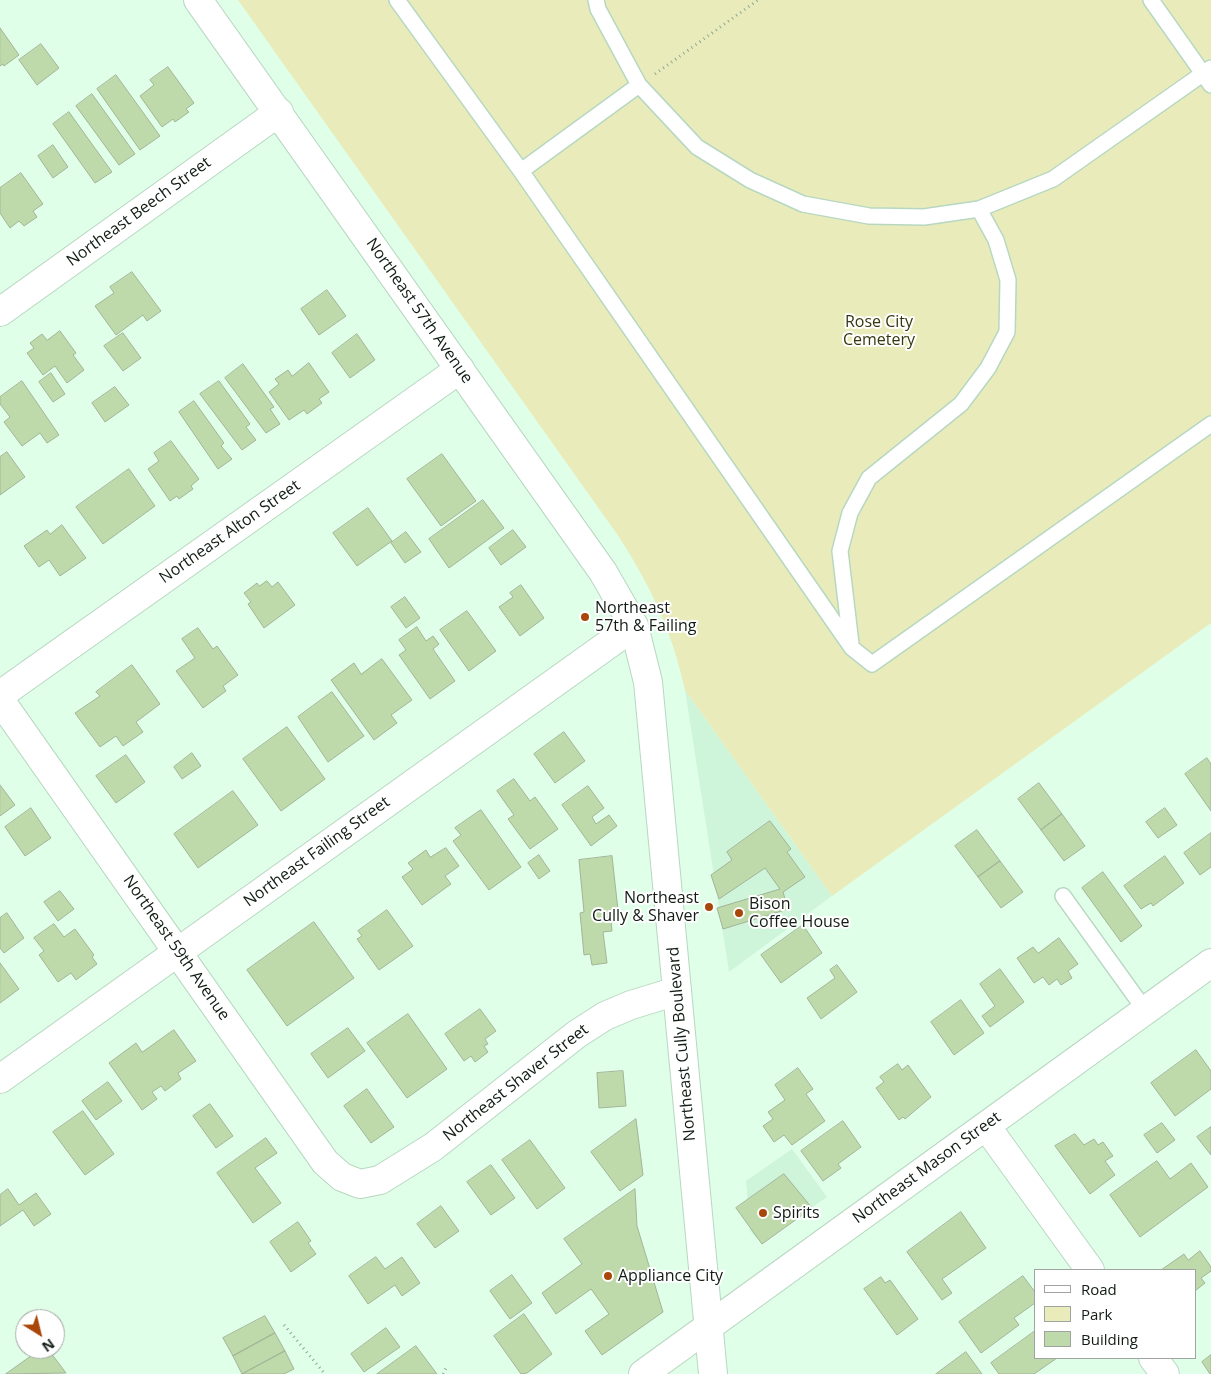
<!DOCTYPE html>
<html>
<head>
<meta charset="utf-8">
<style>
  body { margin:0 }
  #map { position:relative; width:1211px; height:1374px; overflow:hidden; background:#dfffe8; font-family:"Open Sans",sans-serif }
  canvas { display:block }
  .legend { position:absolute; left:1034px; top:1269px; width:162px; height:90px; box-sizing:border-box; background:#fff; border:1px solid #a0a4a1; margin:0; padding:6px 9px; list-style:none; font-size:15px; color:#111c14 }
  .legend li { display:flex; align-items:center; gap:10px; height:25px }
  .legend b { width:25px; border:1px solid #a0a4a1 }
  .north { position:absolute; left:15px; top:1309px; width:50px; height:50px; box-sizing:border-box; background:#fff; border:1px solid #a0a4a1; border-radius:50%; rotate:144deg; font-size:14px; font-weight:700; line-height:20px; text-align:center; color:#111c14 }
  .north::after { content:''; display:block; margin:auto; width:18px; height:22px; background:#a9470a; clip-path:polygon(50% 0,100% 100%,50% 72%,0 100%) }
</style>
</head>
<body>
<div id="map">
<canvas width="1211" height="1374"></canvas>
<ul class="legend">
<li><b style="height:6px;background:#fff"></b>Road</li>
<li><b style="height:14px;background:#e9ecba"></b>Park</li>
<li><b style="height:14px;background:#bedaab"></b>Building</li>
</ul>
<div class="north">N</div>
</div>
<script>
const c = document.querySelector('canvas').getContext('2d');
c.lineJoin = 'round';
function fillPath(path, color) {
  c.fillStyle = color;
  c.fill(path, 'evenodd');
}
function trace(path, color, width, dash) {
  c.strokeStyle = color;
  c.lineWidth = width;
  c.lineCap = dash ? 'butt' : 'round';
  c.setLineDash(dash || []);
  c.stroke(path);
}
function drawText(font, color, halo, rows, align = 'center') {
  c.font = font + ' "Open Sans",sans-serif';
  c.lineWidth = 4;
  c.setLineDash([]);
  c.textBaseline = 'middle';
  c.strokeStyle = halo;
  c.fillStyle = color;
  for (const [text, x, y, turn = 0] of rows) {
    c.save();
    c.translate(x, y);
    c.rotate((+turn || 0) * Math.PI / 180);
    c.textAlign = isNaN(turn) ? turn : align;
    if (halo) c.strokeText(text, 0, 0);
    c.fillText(text, 0, 0);
    c.restore();
  }
}
const built = new Path2D(`
  M685,690L832,896L729,972Z
  M792,1149L827,1197L767,1239L758,1240L750,1231L746,1181Z`);
const green = new Path2D(`
  M238,0H1211V623L832,896L685,690C672,631 651,587 619,537Z`);
const building = new Path2D(`
  M0,28L19,55L4,66L3,64L0,66Z
  M41,44L59,68L37,85L19,60Z
  M168,67L194,103L186,109L189,112L175,122L173,119L162,127L140,96L154,85L150,80Z
  M116,75L160,136L140,150L97,89Z
  M92,94L135,154L119,165L76,106Z
  M69,112L112,172L95,183L53,124Z
  M53,145L68,167L53,178L38,156Z
  M21,173L43,204L33,211L37,217L24,226L19,221L10,228L0,213V188Z
  M132,272L161,311L147,321L143,315L116,335L95,306L114,293L110,287Z
  M327,290L346,316L319,335L301,309Z
  M60,331L76,353L73,355L84,370L67,383L55,366L43,375L27,353L34,348L30,343L42,334L47,340Z
  M123,333L141,358L123,371L104,346Z
  M357,334L375,360L350,378L332,353Z
  M309,363L329,392L319,399L322,403L307,414L304,410L289,420L269,392L279,384L275,379L288,370L292,376Z
  M243,364L274,407L270,409L280,424L266,433L225,378Z
  M51,373L65,394L53,402L39,382Z
  M22,381L59,435L47,443L40,433L22,446L4,422L10,417L0,404V397Z
  M219,381L250,424L246,427L256,440L242,450L200,394Z
  M115,387L129,405L105,422L92,403Z
  M194,401L224,443L221,446L232,459L218,469L179,412Z
  M171,441L199,479L191,486L193,489L179,499L177,496L170,501L148,469L159,461L154,453Z
  M7,452L25,477L0,495V457Z
  M442,454L476,501L441,526L407,479Z
  M129,469L155,506L103,544L76,507Z
  M483,500L504,528L449,568L429,539Z
  M368,508L392,541L357,566L333,533Z
  M62,525L86,558L60,576L49,560L39,567L24,546L47,530L50,534Z
  M513,530L526,547L501,565L489,548Z
  M406,532L421,552L405,563L391,543Z
  M267,581L272,587L278,582L295,605L264,628L248,604L251,602L244,593L257,583L259,586Z
  M521,585L544,618L520,636L499,607L513,597L510,593Z
  M405,597L420,618L406,628L391,607Z
  M467,611L496,651L469,671L440,630Z
  M417,627L426,641L433,636L439,644L433,649L455,681L430,699L399,655L406,650L399,640Z
  M198,628L213,649L217,646L238,675L223,686L226,691L203,708L176,671L195,658L182,639Z
  M382,659L412,700L391,715L397,723L374,740L331,680L354,663L361,674Z
  M132,665L160,704L136,722L143,732L123,746L116,736L100,747L75,713L100,696L96,692Z
  M332,692L364,736L328,762L298,717Z
  M287,727L325,779L281,811L243,759Z
  M564,732L585,761L555,783L534,754Z
  M192,753L201,766L182,779L174,767Z
  M126,755L145,782L116,803L96,776Z
  M1207,758L1211,764V811L1185,774Z
  M514,779L530,801L535,797L558,829L530,849L508,819L514,815L497,791Z
  M1039,783L1062,814L1041,830L1018,799Z
  M0,785L15,805L0,816Z
  M588,786L604,808L592,817L596,824L609,815L617,826L591,846L562,805Z
  M233,791L258,825L198,868L174,834Z
  M31,808L51,838L25,856L5,827Z
  M1165,808L1177,825L1158,838L1146,822Z
  M481,810L521,867L489,890L453,841L461,835L455,828Z
  M1062,814L1085,846L1064,861L1041,830Z
  M770,821L791,849L787,852L805,877L783,892L788,909L723,929L717,908L780,889L765,868L719,899L711,875L732,860L727,852Z
  M977,830L1000,861L978,877L955,846Z
  M1211,833V867L1200,875L1184,853Z
  M446,848L459,866L445,876L451,884L422,905L402,877L413,869L408,863L426,850L430,857Z
  M539,855L550,871L539,879L528,863Z
  M612,856L618,910L610,911L612,931L603,932L607,963L592,965L590,954L584,955L580,913L584,912L579,860Z
  M1165,856L1184,883L1153,906L1151,903L1141,909L1124,886Z
  M1000,861L1023,892L1001,908L978,877Z
  M1103,872L1142,926L1121,942L1082,888Z
  M60,891L74,909L58,921L44,902Z
  M387,910L413,946L379,970L357,939L362,936L358,931Z
  M7,913L24,938L4,953L0,948V918Z
  M314,922L354,978L287,1026L247,970Z
  M54,924L64,937L75,929L94,955L92,957L97,964L76,980L71,973L58,982L39,955L44,951L34,938Z
  M803,925L822,953L781,983L761,955Z
  M1059,938L1078,964L1068,971L1072,978L1061,985L1057,979L1049,985L1043,977L1034,983L1017,958L1033,947L1038,953Z
  M0,963L19,989L0,1003Z
  M837,965L857,992L821,1019L807,998L835,978L830,970Z
  M1000,969L1024,1002L990,1027L982,1016L995,1006L980,984Z
  M961,1000L984,1033L954,1055L931,1022Z
  M480,1009L496,1031L485,1039L488,1044L484,1046L488,1052L475,1062L471,1056L464,1061L445,1034Z
  M408,1014L447,1069L407,1098L367,1043Z
  M348,1028L365,1051L328,1078L311,1054Z
  M174,1030L196,1061L178,1073L181,1079L165,1091L161,1086L152,1092L157,1099L142,1110L109,1063L136,1043L142,1052Z
  M1196,1050L1211,1071V1089L1175,1116L1151,1083Z
  M898,1064L902,1070L908,1065L931,1097L905,1119L903,1117L899,1120L876,1088L884,1082L880,1077Z
  M798,1068L813,1089L806,1094L825,1121L792,1145L784,1135L774,1142L763,1126L773,1119L768,1112L785,1100L775,1085Z
  M623,1071L626,1106L599,1108L597,1073Z
  M108,1082L122,1101L96,1120L82,1101Z
  M367,1089L394,1127L371,1143L344,1106Z
  M210,1104L233,1136L216,1148L193,1116Z
  M83,1111L114,1154L85,1175L53,1132Z
  M636,1119L643,1175L620,1191L591,1152Z
  M843,1121L861,1147L838,1164L841,1168L823,1181L801,1151Z
  M1162,1123L1175,1140L1157,1153L1144,1135Z
  M1211,1127V1155L1197,1137Z
  M1075,1134L1084,1145L1094,1139L1098,1145L1103,1142L1113,1156L1105,1161L1115,1175L1090,1194L1055,1146Z
  M266,1138L277,1153L255,1168L281,1203L253,1223L217,1173Z
  M530,1140L565,1188L537,1209L502,1160Z
  M1157,1161L1170,1179L1191,1163L1208,1187L1140,1237L1110,1195Z
  M491,1165L515,1198L491,1215L467,1182Z
  M784,1174L812,1208L762,1244L736,1208Z
  M8,1189L19,1205L36,1193L51,1214L34,1226L23,1210L0,1226V1195Z
  M635,1189L637,1226L663,1312L602,1355L585,1331L609,1314L591,1289L556,1314L542,1293L582,1264L564,1239Z
  M441,1206L459,1231L435,1248L417,1224Z
  M961,1212L986,1248L942,1279L952,1293L942,1300L907,1252Z
  M298,1222L311,1241L308,1243L316,1254L291,1272L270,1242Z
  M1200,1251L1211,1267V1271L1201,1278L1205,1283L1195,1291V1270H1161L1184,1254L1188,1260Z
  M376,1257L385,1269L402,1257L420,1283L402,1296L395,1285L368,1304L349,1276Z
  M512,1275L532,1303L510,1319L490,1291Z
  M1023,1276L1035,1292V1303L1014,1318L1019,1325L981,1353L959,1322Z
  M881,1277L885,1283L890,1280L918,1319L897,1335L864,1289Z
  M524,1314L552,1354L527,1373L521,1374L494,1336Z
  M265,1316L275,1333L233,1356L223,1338Z
  M386,1328L400,1347L364,1372L351,1354Z
  M1035,1331V1358H1057L1034,1374H999L991,1363Z
  M275,1333L285,1351L242,1374L233,1356Z
  M416,1346L437,1374H377Z
  M41,1349H48L66,1373L6,1374Z
  M285,1351L294,1369L284,1374H242Z
  M966,1352L982,1374H936Z
  M1211,1355V1374H1210L1202,1362Z`);
const path = new Path2D(`
  M655,74L758,0
  M284,1325L325,1374
  M443,1374L446,1368`);
const service = new Path2D(`
  M397,0L521,171L852,648L872,664L1211,424
  M596,0L598,9L639,85L697,147L750,180L803,204L869,216L924,217L979,209L1053,179L1211,68
  M1151,0L1211,85
  M521,171L639,85
  M851,644L840,551L850,513L869,478L961,404L988,368L1007,332L1008,280L996,240L979,209
  M1063,896L1145,1010`);
const minor = new Path2D(`
  M0,312L279,112
  M0,695L460,369
  M0,700L325,1162L342,1177L360,1184L380,1180L433,1147L577,1034L605,1016L631,1005L677,991
  M0,1079L634,626
  M986,1126L1090,1270
  M1153,1358L1165,1374
  M643,1374L1211,963`);
const secondary = new Path2D(`
  M198,0L603,572L634,626L648,682L713,1374`);
const markers = [
  [585,617,5,"#a9470a"],
  [709,907,5,"#a9470a"],
  [739,913,5,"#a9470a"],
  [763,1213,5,"#a9470a"],
  [608,1276,5,"#a9470a"]
];
const streetNames = [
  ["Northeast Beech Street",139,212,-36],
  ["Northeast 57th Avenue",419,311,55],
  ["Northeast Alton Street",230,532,-35],
  ["Northeast Failing Street",317,852,-36],
  ["Northeast 59th Avenue",176,948,55],
  ["Northeast Cully Boulevard",682,1044,-95],
  ["Northeast Shaver Street",516,1083,-38],
  ["Northeast Mason Street",927,1168,-36]
];
const parkNames = [
  ["Rose City",879,322],
  ["Cemetery",879,340]
];
const poiNames = [
  ["Northeast",595,608],
  ["57th & Failing",595,626],
  ["Northeast",699,898,"right"],
  ["Cully & Shaver",699,916,"right"],
  ["Bison",749,904],
  ["Coffee House",749,922],
  ["Spirits",773,1213],
  ["Appliance City",618,1276]
];
fillPath(built, '#cef5da');
fillPath(green, '#e9ecba');
fillPath(building, '#bedaab');
trace(building, '#a3b498', 1);
trace(service, '#b8d7c1', 18);
trace(minor, '#b8d7c1', 30);
trace(secondary, '#b8d7c1', 30);
trace(path, '#8fa795', 3, [1, 4]);
trace(service, '#fff', 15);
trace(minor, '#fff', 28);
trace(secondary, '#fff', 28);
for (const [x, y, r, color] of markers) {
  const dot = new Path2D();
  dot.arc(x, y, r, 0, 2 * Math.PI);
  c.fillStyle = color;
  c.fill(dot);
  trace(dot, '#fff', 2);
}
drawText('16px', '#111c14', '#fff', streetNames);
drawText('16px', '#37380f', '#fff', parkNames);
drawText('16px', '#111c14', '#fff', poiNames, 'left');
</script>
</body>
</html>
